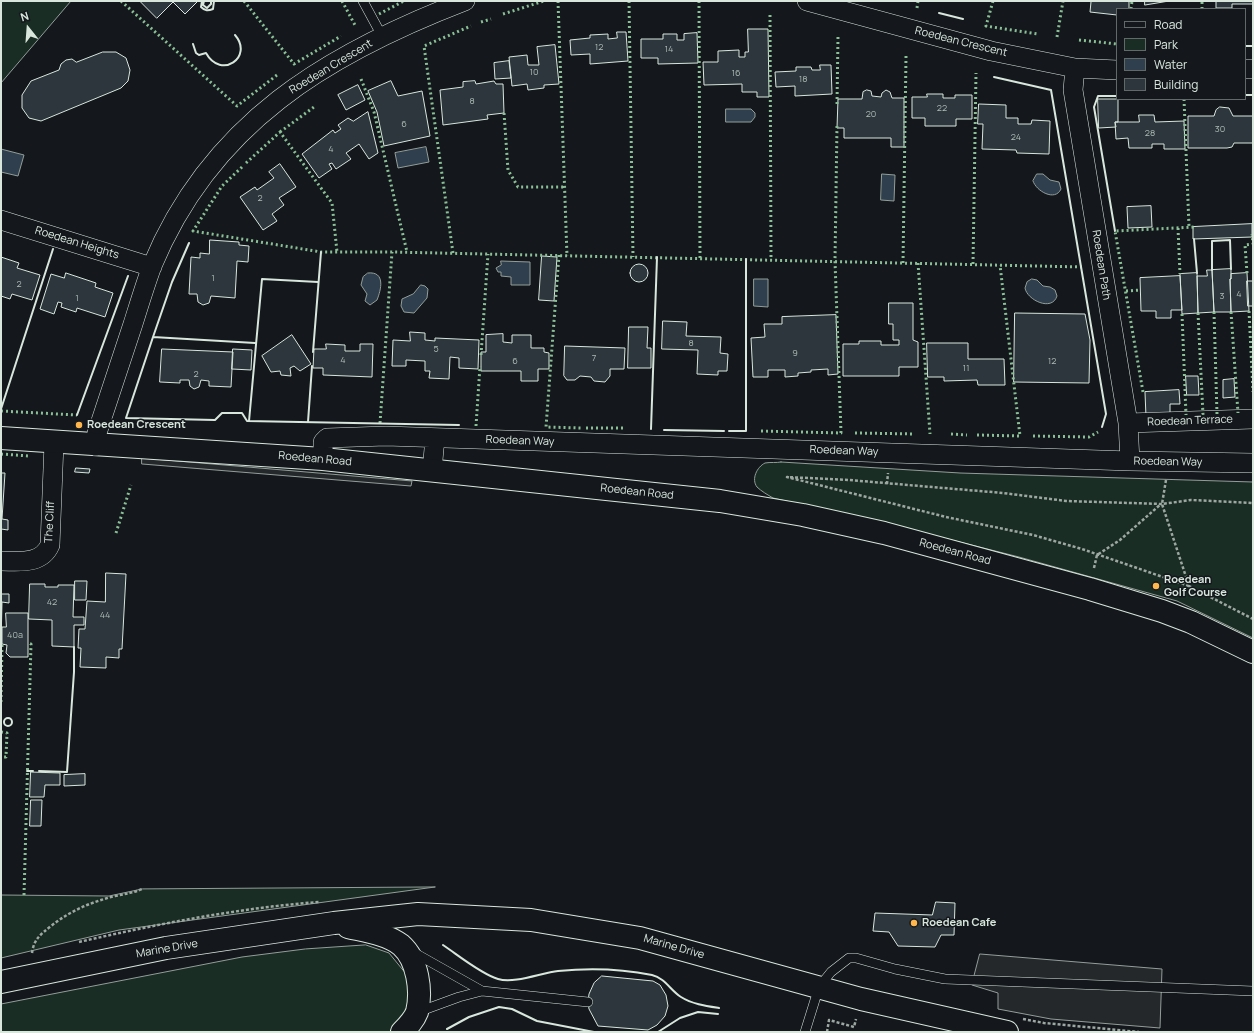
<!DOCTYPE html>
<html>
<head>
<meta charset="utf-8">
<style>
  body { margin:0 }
  #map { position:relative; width:1254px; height:1033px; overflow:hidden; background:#14181c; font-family:Manrope,sans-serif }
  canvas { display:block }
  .frame { position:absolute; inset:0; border:2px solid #d8e6dc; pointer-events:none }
  .legend { position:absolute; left:1116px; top:8px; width:130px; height:92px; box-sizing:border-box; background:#14181c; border:1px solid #626a69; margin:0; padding:5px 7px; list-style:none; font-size:12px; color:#d8e6dc }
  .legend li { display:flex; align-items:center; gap:8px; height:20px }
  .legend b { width:20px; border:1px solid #626a69 }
  .north { position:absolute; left:8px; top:8px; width:40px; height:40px; -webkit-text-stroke:3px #14181c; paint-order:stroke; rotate:343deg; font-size:11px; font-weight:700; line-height:16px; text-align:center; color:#d8e6dc }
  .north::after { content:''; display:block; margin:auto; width:14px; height:18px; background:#d8e6dc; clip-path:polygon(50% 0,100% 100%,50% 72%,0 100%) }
</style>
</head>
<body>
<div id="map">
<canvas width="1254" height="1033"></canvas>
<div class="frame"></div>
<ul class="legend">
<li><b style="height:5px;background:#14181c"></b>Road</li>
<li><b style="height:11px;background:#1a2d24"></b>Park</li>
<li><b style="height:11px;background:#2f3f4d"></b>Water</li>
<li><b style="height:11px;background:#2c363c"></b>Building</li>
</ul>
<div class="north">N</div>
</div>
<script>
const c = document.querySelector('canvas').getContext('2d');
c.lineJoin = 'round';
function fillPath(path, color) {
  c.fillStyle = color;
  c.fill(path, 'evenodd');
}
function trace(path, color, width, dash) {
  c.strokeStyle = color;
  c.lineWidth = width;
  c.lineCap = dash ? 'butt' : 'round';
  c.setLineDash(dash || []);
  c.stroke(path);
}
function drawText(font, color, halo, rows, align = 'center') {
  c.font = font + ' Manrope,sans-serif';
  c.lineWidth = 3;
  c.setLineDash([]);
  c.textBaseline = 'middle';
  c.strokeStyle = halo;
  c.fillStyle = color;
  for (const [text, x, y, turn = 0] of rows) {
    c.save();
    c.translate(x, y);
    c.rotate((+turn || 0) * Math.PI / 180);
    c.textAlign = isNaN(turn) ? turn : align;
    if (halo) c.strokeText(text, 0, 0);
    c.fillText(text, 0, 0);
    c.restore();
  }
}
const green = new Path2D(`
  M1,1H71L1,83Z
  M781,462L960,473L1253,482V638L1177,601L1019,557L888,524L773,498C768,495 761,491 757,487C751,479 757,467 765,463C770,462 777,463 781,462Z
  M435,887L119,930L1,958V895L109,896L142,889Z
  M366,945L389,953L407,975L410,997L403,1018L389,1032H1V1004L242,957L305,949Z`);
const parking = new Path2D(`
  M142,458L412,481L411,486L142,464Z
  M980,954L1162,969L1160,1028L1051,1019L998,1009V993L972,985Z`);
const water = new Path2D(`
  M726,109H751L755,113V117L751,122H726Z
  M426,147L429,162L398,168L395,153Z
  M1,149L24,155L18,176L1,172Z
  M882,174L895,175L894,201L881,200Z
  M1037,174H1043L1050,180L1059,182L1061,189C1055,202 1036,191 1033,181Z
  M501,261L530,262V285H511V277L501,276V272H498L496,268L501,265Z
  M368,273C386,271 381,290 377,300L370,305L365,301L367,294L361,285L363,277Z
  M754,279H768V307L754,306Z
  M1032,279L1037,280L1043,286L1050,287L1055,290L1057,296C1052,312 1027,300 1025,288L1027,282Z
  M421,285L425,286L428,289L427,298L414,313L404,312L401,306L402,299L413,294Z`);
const building = new Path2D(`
  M140,1H198L185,14L173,2L157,18Z
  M1081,1H1129V9H1117V15L1090,12L1091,2Z
  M1145,1H1169L1145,5Z
  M1203,1H1253V4H1232V8H1216V1Z
  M748,29H768L769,97H757V92H742V84L704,85L703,62H718V51L739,50V57H745V52H748Z
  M617,32H626L628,61L590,64V54L571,55L570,40L590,38V35L608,34V39L617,38Z
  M697,33L698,63L658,64V58H641V39H663V34H677V40H684V34Z
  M555,45L559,84L544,85V88L528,90L527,84L512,86L509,57L527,55L528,65H539L537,47Z
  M103,52H116L126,58L130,70L128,81L121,88L41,121L29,118L22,108V95L31,81L59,70L61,64L66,60L72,59L76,62Z
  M509,61L511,78L495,79L494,63Z
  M820,65H831L832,94L795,96V86L776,87L775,72L796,71V67H811L812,70H820Z
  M391,81L398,96L422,91L430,136L384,146L377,112L368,91Z
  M475,81L476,84L494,81L496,84H503L504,113L487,115L488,119L443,125L440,90L463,87V82Z
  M358,85L365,100L346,110L338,95Z
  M867,90L871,91L872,96L881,97L882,93L886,90L890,92L892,98H904V147H891V138H844V128H837L838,99H862L863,92Z
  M927,94H943V98H955V95H972V119H956V126H925V118H912V97H927Z
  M1098,99H1118V122H1115L1116,127L1099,128Z
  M979,104L1006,105V118H1018V124H1031L1032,120L1050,121L1049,154L1017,153L1016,150L982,149L983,124H978Z
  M1220,107L1229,108L1233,116H1253V143H1234L1232,147L1227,148H1188V116H1214L1216,110Z
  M368,112L378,153L369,159L359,144L346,153L351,159L336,169L332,163L329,164L332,169L319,178L302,154L333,130L335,133L341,129L338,125L348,118L353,121Z
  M1139,115H1154L1155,122L1184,121L1185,149H1164V144H1152V148H1129L1128,138L1116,139L1115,122H1139Z
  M280,164L296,187L279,198L284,205L272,214L277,221L263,230L240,197L255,187L257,190L274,178L269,172Z
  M1151,206L1152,227L1128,228L1127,207Z
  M1252,224V237L1193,239V227Z
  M210,240L239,242V245L249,246L248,262L237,261L235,298L211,296L209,303L203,305L198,302L197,294H189L191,257L200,258V253L209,254Z
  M542,256L557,257L554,301L539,300Z
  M1,257L19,263L17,268L40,275L32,300L12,294L10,299L1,296Z
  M630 273a9 9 0 1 1 18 0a9 9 0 1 1-18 0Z
  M1231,269V279H1230L1231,312H1214L1212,270Z
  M1207,270H1212L1214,312L1198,313L1197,276H1207Z
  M66,273L96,283L95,287L113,293L105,317L77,308L76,312L61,307L62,303L58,302L54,314L40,309L51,274L64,278Z
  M1197,273L1198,313L1182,314L1180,274Z
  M1247,273L1249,311L1231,312L1230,279H1231V274Z
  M1180,276L1182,310H1171V318H1156V311H1141L1140,278Z
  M1247,281H1253V306H1248Z
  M889,303H913V340L918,342V367H899V376H843V344H859V341H881V345H899V340H893V324H889Z
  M1015,313L1085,314L1090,340L1089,383L1014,382Z
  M836,315L838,374L828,375V369L811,370V372L798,373V376L785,377V370H768V377H753L751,338L765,337L764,324H782V317Z
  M663,321L687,322L686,336L721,337L720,353L728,354L727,371H718V375L697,374L698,350L662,349Z
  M629,327H648L647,348H651V368H628Z
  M410,332L425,333V340L435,341V338L479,340L478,369L459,368V358L450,357L449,379L429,378L430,371H425V361L406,360V366H392L393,340L410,341Z
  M503,334V342L512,343V335H531V348H544V352L549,353V369H538V381H521V371H481V352H486V335Z
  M292,335L311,364L300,371L294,366L290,368L291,376L281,375L280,371L271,372L262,356Z
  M927,343H968V359H1004L1005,385H978L977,380L944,381V377H928Z
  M326,344L345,345V351H360V344H373L372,377L323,375V368H313L314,349H326Z
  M565,346L625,348L624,369H610V376L605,382L594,381L591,377L580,376L575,380H567L564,376Z
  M162,349L233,352L231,387L209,386V381L201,380L199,387L194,389L190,386L189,380H180V383L160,382Z
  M233,349L252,350L251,370L232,369Z
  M1186,376H1198L1199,395H1187Z
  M1234,379L1235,397L1223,398V380Z
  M1179,390L1180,404H1170V416L1146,417L1145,392Z
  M76,468L90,469L89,473L75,472Z
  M1,473H5L2,519L8,520V530L1,529Z
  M106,573L126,574L122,649H119V658L106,657V668L80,667L81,648H78L79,629H85L87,601L105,602Z
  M75,581H87L86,600H75Z
  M30,584H45V587H58V585H74L73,617H84V625H74V647L52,646V620L29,619Z
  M1,594H9V603L2,602L1,644Z
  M6,613H28V657H10L6,653L7,645L2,644V627H6Z
  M31,772L60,773V785H45L44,797H30Z
  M85,774V785L64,786V775Z
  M31,800H42L41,826H30Z
  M936,902L955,903L954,935H941L935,947L898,946L889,932L873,931L875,913L932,915Z
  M602,976L653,981L660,985L666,995L668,1006L665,1016L657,1025L648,1030L598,1026L589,1009L588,1002L589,994L594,983Z`);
const path = new Path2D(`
  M1166,480L1162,504L1189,586L1253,619
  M887,484L888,473
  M1094,568L1097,555L1120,540L1161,504
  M1189,586L1082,549L1033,535L946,517L787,477L849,480L1003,493L1066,501L1162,504L1191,500L1253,503
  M79,942C158,924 238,908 319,902
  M32,953C34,939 40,935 51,926C70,911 91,902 115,896C125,894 133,893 142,889
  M1023,1019L1044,1023L1139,1032
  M827,1032L829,1020L854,1027L856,1019`);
const service = new Path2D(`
  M363,1L382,36
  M413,952L482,991
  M418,1012L459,997L482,991L588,1002
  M805,1032L819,987L831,972L849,958H856L895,969L945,979L1253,991`);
const minor = new Path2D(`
  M807,1L991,51L1075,68L1117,70
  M1075,68L1073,90L1128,423L1130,461
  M1245,69H1253
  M1,220L152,267
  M1128,423L1253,419
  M95,446L97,433C109,396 121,360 133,324C139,305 145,285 152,266C211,123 327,54 465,1
  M323,459V442L327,438L386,436L1130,461L1253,463
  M432,471L435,438
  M1,561C19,561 41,565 50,545L54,443`);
const secondary = new Path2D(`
  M1,438L323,459L720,501L803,515L884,533L1090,589L1162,611L1191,622L1253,652`);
const primary = new Path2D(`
  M348,927C365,931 387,934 401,945C418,960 422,991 417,1012C414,1020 408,1026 402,1032
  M1,982L166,948L334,923L418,914L531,920L640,938L861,999L1007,1032`);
const hedge = new Path2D(`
  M121,1L237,106L277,75
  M244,1L294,64L341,36
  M342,1L356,27
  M558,1L567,256
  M629,1L633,257
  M699,1L700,259
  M993,1L986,26L1038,34
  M917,8L918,1
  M1131,9L1132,1
  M1202,9V1
  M379,14L404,1
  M503,14L544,1
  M770,15L771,260
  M481,22L491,19
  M1057,37L1063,1
  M1079,40L1117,44
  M361,79L374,112L407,252
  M1184,99L1189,227
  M837,104L838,36
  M504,113L508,170L518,187H565
  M280,132L314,107
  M246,163L280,132L332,203L337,252
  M242,167L222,186L193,231L321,252H392L1083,267
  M1178,228L1180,274
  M453,253L424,46L471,26
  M559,255L546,427L581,428
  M903,263L906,56
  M918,263L930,434
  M973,264L976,73
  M1247,273L1245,245L1253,244L1252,234
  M1126,291L1140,290
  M1249,311L1253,392
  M1214,312L1217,414
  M1231,312L1238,413
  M1198,313L1203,415
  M1182,314L1186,415
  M481,355L488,254
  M1143,392L1115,231L1194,227
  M1,411L77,415
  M380,423L392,252
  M476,426L480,366
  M586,428H624
  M761,431L841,433L835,261L837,125
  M855,433L915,434
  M951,434L967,435
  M977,435L1020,436L1000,265
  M1033,436L1089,437L1098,432
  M1,454L29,456
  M116,533L131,485
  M1,702L2,644
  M1,732L7,733L6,757H1
  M1,735H2
  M24,895L31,644H28`);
const wall = new Path2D(`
  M202,1L201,7C205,11 208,11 213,9L214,1
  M204,1L203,5L207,8L211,4V1
  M939,13L963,19
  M193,44L196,53L199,55L206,53C221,80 254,57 235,35
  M1245,46H1253
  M994,77L1051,90L1106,414L1102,427
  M1245,95H1253
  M1115,231L1094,107L1098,96H1117
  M1194,239L1197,273
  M1212,270V241L1230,240L1231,269
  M153,337L172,282L189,243
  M255,343L153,337L126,418L215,420L222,413H242L247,421L459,425
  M313,352L321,252
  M1,409L53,249
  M77,415L128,276
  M249,421L262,279L318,282
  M308,422L312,366
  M651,429L657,257
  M664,430L724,431
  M729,431H746V259
  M4 722a4 4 0 1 1 8 0a4 4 0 1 1-8 0Z
  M27,771H33
  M39,771L67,772L74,672V647
  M443,945C458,955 481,974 498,979C514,984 541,973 558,971C588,968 622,969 652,975C665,978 671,991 681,997C692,1004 706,1006 719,1008
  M447,1029L469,1017L499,1007L512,1009L537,1021L594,1032
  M658,1032L680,1018L698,1012L718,1014`);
const markers = [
  [79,425,4,"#ffb74d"],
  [1156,586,4,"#ffb74d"],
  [914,923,4,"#ffb74d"]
];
const numberNames = [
  ["12",599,47],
  ["14",669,49],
  ["10",534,72],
  ["16",736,73],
  ["18",803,79],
  ["8",472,101],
  ["22",942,108],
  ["20",871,114],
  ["6",404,124],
  ["30",1220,129],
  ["28",1150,133],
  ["24",1016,137],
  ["4",331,149],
  ["2",260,198],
  ["1",213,278],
  ["2",19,284],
  ["4",1239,294],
  ["3",1222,296],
  ["1",77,298],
  ["8",691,343],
  ["5",436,349],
  ["9",795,353],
  ["7",594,358],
  ["4",343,360],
  ["6",515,361],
  ["12",1052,361],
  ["11",966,368],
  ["2",196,374],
  ["42",52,602],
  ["44",105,615],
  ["40a",15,635]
];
const streetNames = [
  ["Roedean Crescent",961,42,14],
  ["Roedean Crescent",331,67,-31],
  ["Roedean Heights",77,243,17],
  ["Roedean Path",1101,265,81],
  ["Roedean Terrace",1190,421,-2],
  ["Roedean Way",520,441,2],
  ["Roedean Way",844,451,2],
  ["Roedean Road",315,459,5],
  ["Roedean Way",1168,462,1],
  ["Roedean Road",637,492,6],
  ["The Cliff",50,522,-87],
  ["Roedean Road",955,552,15],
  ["Marine Drive",674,947,16],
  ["Marine Drive",167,949,-10]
];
const poiNames = [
  ["Roedean Crescent",87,425],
  ["Roedean",1164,580],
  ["Golf Course",1164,593],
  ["Roedean Cafe",922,923]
];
fillPath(green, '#1a2d24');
trace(green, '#939e99', 1);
fillPath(parking, '#24282b');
trace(parking, '#939e99', 1);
fillPath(water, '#2f3f4d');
trace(water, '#939e99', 1);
fillPath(building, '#2c363c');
trace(building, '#d8e6dc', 1);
trace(service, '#d8e6dc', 10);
trace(minor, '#d8e6dc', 20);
trace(secondary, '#d8e6dc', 24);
trace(primary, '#d8e6dc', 24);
trace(path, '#9da8a2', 2.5, [3, 2]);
trace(service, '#14181c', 9);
trace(minor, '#14181c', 19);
trace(secondary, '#14181c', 22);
trace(primary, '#14181c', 22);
trace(hedge, '#8ac095', 3, [2, 3]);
trace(wall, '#d8e6dc', 2);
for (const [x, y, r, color] of markers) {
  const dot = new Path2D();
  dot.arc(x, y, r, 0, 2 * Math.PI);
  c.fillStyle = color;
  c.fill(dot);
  trace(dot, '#14181c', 1.5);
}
drawText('9px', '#adbab4', null, numberNames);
drawText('11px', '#d8e6dc', '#14181c', streetNames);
drawText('bold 11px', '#d8e6dc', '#14181c', poiNames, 'left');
</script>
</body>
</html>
